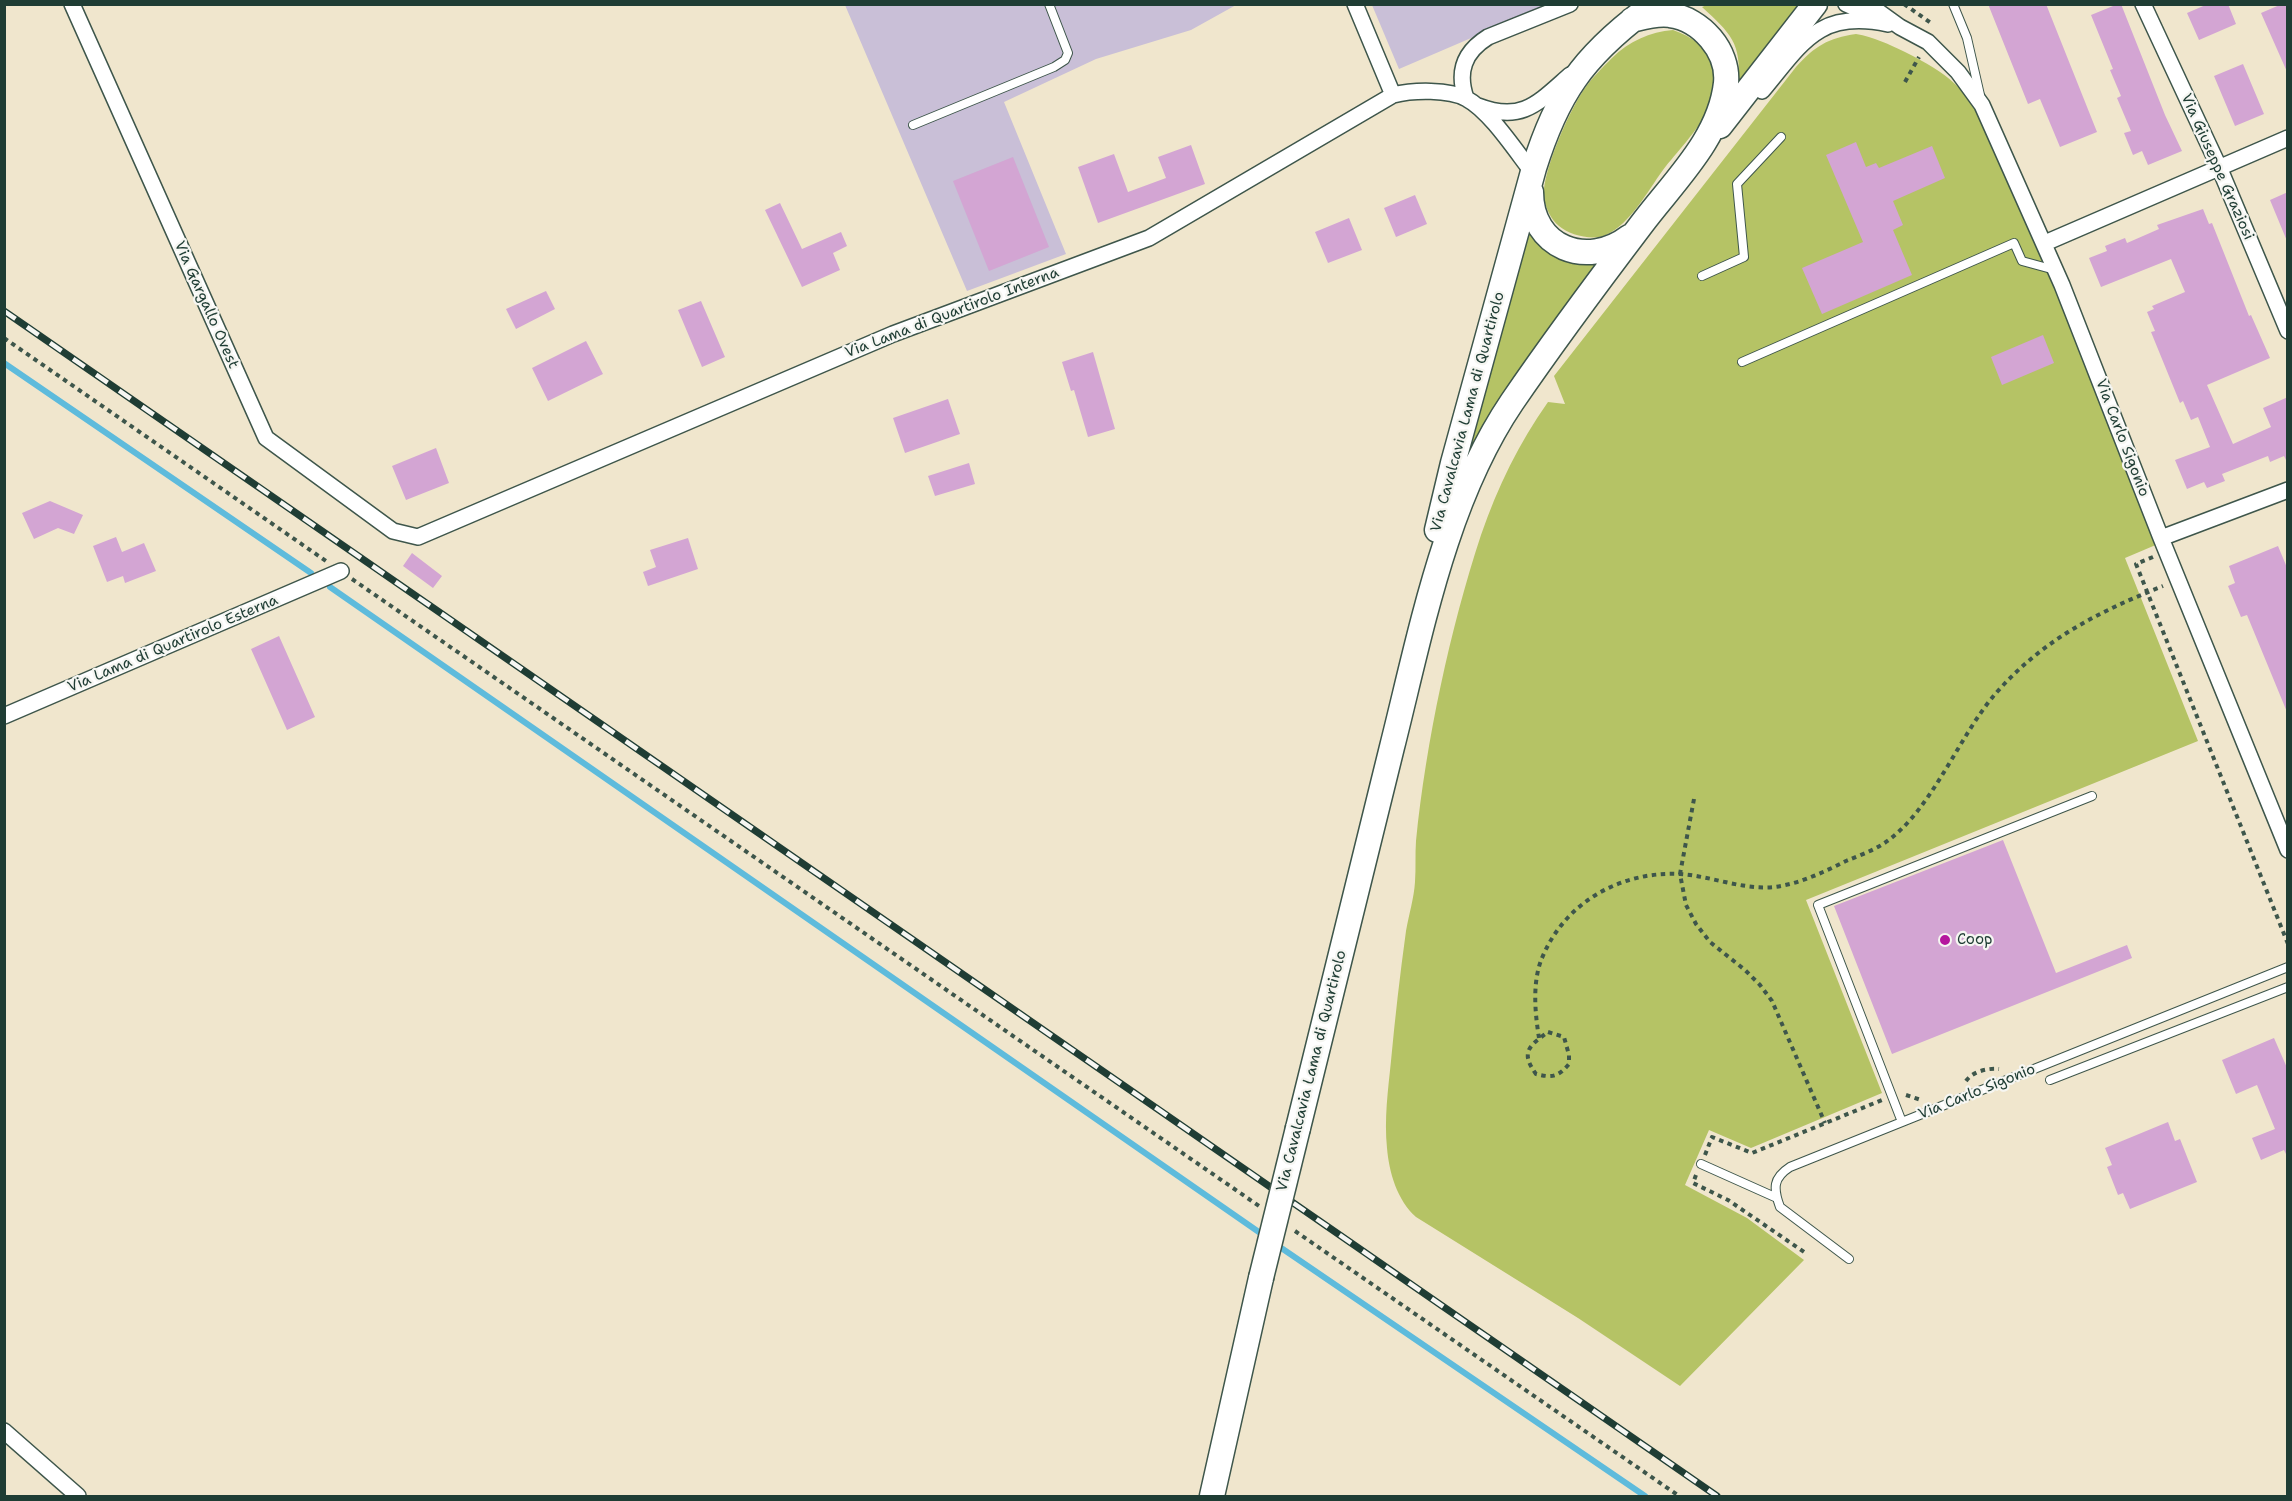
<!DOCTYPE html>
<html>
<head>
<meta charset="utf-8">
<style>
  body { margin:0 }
  #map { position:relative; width:2292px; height:1501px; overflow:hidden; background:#f0e6cd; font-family:"Shantell Sans",sans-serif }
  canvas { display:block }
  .frame { position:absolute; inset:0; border:6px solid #1f3d34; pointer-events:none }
</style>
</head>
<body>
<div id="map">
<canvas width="2292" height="1501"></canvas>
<div class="frame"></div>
</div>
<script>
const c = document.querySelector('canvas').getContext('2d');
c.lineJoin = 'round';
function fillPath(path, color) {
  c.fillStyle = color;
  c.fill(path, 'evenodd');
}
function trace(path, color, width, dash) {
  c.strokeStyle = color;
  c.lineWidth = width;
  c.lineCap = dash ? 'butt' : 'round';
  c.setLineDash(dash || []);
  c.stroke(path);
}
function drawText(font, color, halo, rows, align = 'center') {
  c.font = font + ' "Shantell Sans",sans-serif';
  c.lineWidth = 4.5;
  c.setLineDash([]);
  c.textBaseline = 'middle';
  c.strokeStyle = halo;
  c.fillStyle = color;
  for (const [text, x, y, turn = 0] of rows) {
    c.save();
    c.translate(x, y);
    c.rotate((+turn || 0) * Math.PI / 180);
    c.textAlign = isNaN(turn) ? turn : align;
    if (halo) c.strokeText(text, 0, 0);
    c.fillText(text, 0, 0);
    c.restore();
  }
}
const industrial = new Path2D(`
  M845,5H1236L1191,30L1096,59L1004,102L1066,254L967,291Z
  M1372,5H1548L1399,69Z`);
const green = new Path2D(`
  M1709,4L1804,5L1744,84L1738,83C1742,43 1730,33 1702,7Z
  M1673,30C1712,43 1727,74 1707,112C1698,130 1676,153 1663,170C1647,192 1631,223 1606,235C1593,241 1569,235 1559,226C1551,220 1546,208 1544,199C1541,174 1570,109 1585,88C1592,78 1603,67 1612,58C1629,41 1650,32 1673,30Z
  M1856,34C1874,37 1888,44 1905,52C1949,74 1964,87 1990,130L2158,544L2125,558L2198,741L1806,900L1882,1093L1751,1148L1709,1130L1685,1185L1747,1218L1804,1260L1680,1386L1578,1318L1416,1217C1397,1200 1389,1172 1387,1148C1384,1119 1388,1090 1391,1061C1395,1018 1400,974 1406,931C1409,914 1414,898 1415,882C1416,868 1415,854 1416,841C1426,742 1450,629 1481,535C1498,486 1519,443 1548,402L1565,404L1554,376L1796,67C1815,46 1828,38 1856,34Z
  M1527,231C1556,262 1564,259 1605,260L1461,467Z`);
const stream = new Path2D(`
  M4,363L311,573
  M330,587L1266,1237
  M1274,1243L1645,1496`);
const building = new Path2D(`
  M1988,4H2046L2097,132L2060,147L2040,99L2028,104Z
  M2118,4H2121L2165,115L2182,151L2148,165L2142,151L2133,155L2124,133L2131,131L2117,98L2121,96L2110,70L2113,69L2091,15Z
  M2208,4H2228L2236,24L2199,40L2187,13Z
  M2282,4H2288V74L2261,13Z
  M2243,64L2264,114L2235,126L2214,76Z
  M1856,142L1866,167L1876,163L1879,168L1932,146L1945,178L1893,201L1903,225L1893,230L1912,275L1822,314L1802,268L1863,242L1826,155Z
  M1191,145L1205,184L1098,223L1078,167L1114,154L1128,192L1166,178L1158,157Z
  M1013,157L1049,247L989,271L953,181Z
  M2288,192V241H2287L2270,200Z
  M1415,195L1427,224L1396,237L1384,208Z
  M780,203L802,249L841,232L847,246L833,253L840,270L802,287L765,210Z
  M2203,209L2209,224L2212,223L2249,316L2251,315L2270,358L2207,385L2233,444L2271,427L2263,408L2288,397V464L2284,456L2270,462L2268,456L2222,474L2225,481L2207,488L2204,482L2187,489L2175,460L2210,447L2198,417L2191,420L2183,401L2180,403L2151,332L2155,331L2147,312L2154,309L2152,306L2185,292L2171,259L2101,287L2089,258L2107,251L2105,246L2125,238L2127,243L2159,229L2157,225Z
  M1349,218L1362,250L1328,263L1315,232Z
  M546,291L555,309L516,329L506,309Z
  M701,301L725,357L702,367L678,310Z
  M2043,335L2054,363L2002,385L1991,357Z
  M586,341L603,374L548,401L532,368Z
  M1093,352L1115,429L1088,437L1074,390L1071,391L1062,362Z
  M948,399L960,434L905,453L893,418Z
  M436,448L449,483L406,500L392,466Z
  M969,463L975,484L935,496L928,476Z
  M50,501L83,515L74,534L58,528L34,539L22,513Z
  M116,537L122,552L144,543L156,571L125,583L123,576L107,582L93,546Z
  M688,538L698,569L648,586L643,572L656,567L650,550Z
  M2278,546L2288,570L2287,712L2247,615L2241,617L2228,586L2235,583L2229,566Z
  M412,553L442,576L433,588L403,566Z
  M279,636L315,717L287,730L251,649Z
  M2003,840L2056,973L2127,945L2132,958L1892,1054L1834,906Z
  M2274,1038L2288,1070V1158L2284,1150L2261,1160L2252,1138L2275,1129L2257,1085L2236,1094L2222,1060Z
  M2168,1122L2175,1141L2180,1139L2197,1182L2130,1209L2123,1193L2118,1195L2107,1167L2112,1165L2105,1148Z`);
const path = new Path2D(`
  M1904,4L1931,23
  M1905,82L1919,57
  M4,338L326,561
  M2153,557L2136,564L2288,944
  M352,579L1259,1206
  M1694,799L1680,874L1686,905L1696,924L1710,942L1745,970L1760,985L1772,1001L1825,1123
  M1548,1032L1564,1037L1569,1055V1064C1558,1077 1552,1078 1536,1074C1520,1052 1529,1046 1548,1032Z
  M1539,1038C1535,1013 1532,982 1542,958C1565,902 1621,871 1680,874C1711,876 1742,890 1774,887C1799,884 1824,872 1846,861C1858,856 1872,851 1883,844C1932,812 1958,736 1997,692C2044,639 2098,612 2163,586
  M1966,1081C1973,1071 1988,1068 1999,1069
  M1906,1095L1921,1100
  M1705,1155L1712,1137L1752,1153L1882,1100
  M1696,1175L1693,1183L1728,1200L1807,1254
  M1295,1231L1679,1496`);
const lane = new Path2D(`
  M1953,4L1967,38L1980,95
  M913,125L1054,67L1065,60L1068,53L1049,4
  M1702,276L1744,257L1737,184L1781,137
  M1742,362L2014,243L2022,261L2055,270
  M2050,1080L2288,987
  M1902,1122L1818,905L2092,796
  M1701,1164L1777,1198
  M1849,1259L1780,1207C1773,1188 1773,1178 1790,1167L2288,967`);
const street = new Path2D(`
  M72,4L266,438L393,531L418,537L893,334L1149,238L1393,95C1413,90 1449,89 1467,99C1490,111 1517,153 1533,173
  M1355,4L1393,95
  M1846,4L1875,17
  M1868,4L1900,27L1928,42L1958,72L1982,105L2062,285L2161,538L2288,850
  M2143,4L2219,167L2288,331
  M1762,91C1802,43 1819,9 1888,24
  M1466,98C1457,72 1464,52 1488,37L1570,4
  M1478,106C1522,123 1538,103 1570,75
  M2045,243L2288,138
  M2161,538L2288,490
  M4,716L341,571
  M4,1431L78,1496`);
const primary = new Path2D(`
  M1720,126L1815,4
  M1531,192C1531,248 1587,269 1629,237
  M1437,530L1453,463L1534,168C1557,94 1583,57 1644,11
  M1298,1128C1329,1001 1361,874 1392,747C1421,632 1445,501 1512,402C1553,342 1597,283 1641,225C1673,182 1720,139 1726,83C1729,51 1701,19 1670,15C1657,13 1644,17 1632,20
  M1212,1496L1261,1278`);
const rail = new Path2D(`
  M4,311L1717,1496`);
const primaryBridge = new Path2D(`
  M1261,1278L1298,1128`);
const markers = [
  [1945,940,6,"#b5179e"]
];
const streetNames = [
  ["Via Giuseppe Graziosi",2217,167,66],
  ["Via Gargallo Ovest",206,305,66],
  ["Via Lama di Quartirolo Interna",952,313,-21],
  ["Via Cavalcavia Lama di Quartirolo",1468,412,-75],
  ["Via Carlo Sigonio",2122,438,69],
  ["Via Lama di Quartirolo Esterna",173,644,-23],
  ["Via Cavalcavia Lama di Quartirolo",1312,1071,-76],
  ["Via Carlo Sigonio",1977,1092,-22]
];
const poiNames = [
  ["Coop",1957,940]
];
fillPath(industrial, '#c9bfd7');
fillPath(green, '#b5c365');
trace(stream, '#5ebbdc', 6);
fillPath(building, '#d3a5d3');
trace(lane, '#3e564b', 10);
trace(street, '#3e564b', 18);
trace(primary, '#3e564b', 27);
trace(path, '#3e564b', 4, [4.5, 4.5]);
trace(lane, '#fff', 8);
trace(street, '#fff', 15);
trace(primary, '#fff', 24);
trace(rail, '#1f3d34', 7);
trace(rail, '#f6f6f2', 4.5, [14]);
trace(primaryBridge, '#3e564b', 27, []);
trace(primaryBridge, '#fff', 24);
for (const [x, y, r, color] of markers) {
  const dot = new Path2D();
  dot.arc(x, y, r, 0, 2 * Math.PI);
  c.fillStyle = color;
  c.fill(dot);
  trace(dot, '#f6f6f2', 2);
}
drawText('15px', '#1f3d34', '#f6f6f2', streetNames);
drawText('15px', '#1f3d34', '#f6f6f2', poiNames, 'left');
</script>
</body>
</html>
